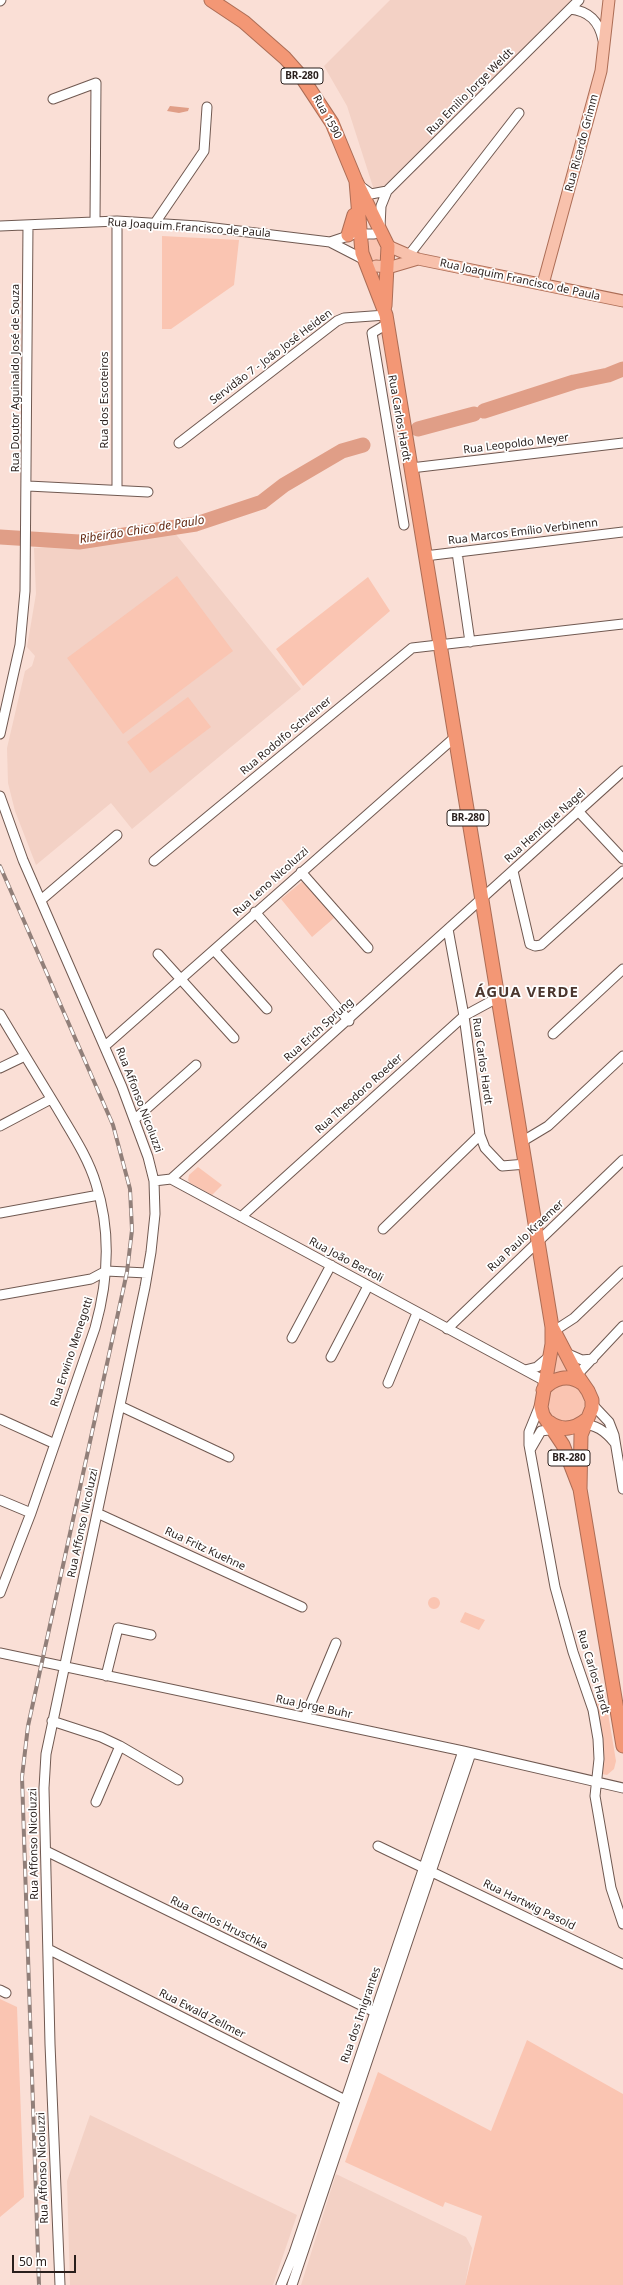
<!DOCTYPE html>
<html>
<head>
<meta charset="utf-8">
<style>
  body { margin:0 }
  #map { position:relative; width:623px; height:2285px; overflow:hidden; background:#fadfd6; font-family:"Noto Sans",sans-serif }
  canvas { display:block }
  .scale { position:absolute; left:12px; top:2255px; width:64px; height:18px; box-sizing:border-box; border:2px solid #291f1c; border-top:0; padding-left:5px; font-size:12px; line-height:14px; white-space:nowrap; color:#291f1c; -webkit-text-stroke:3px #fff; paint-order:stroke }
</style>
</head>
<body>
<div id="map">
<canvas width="623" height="2285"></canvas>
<div class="scale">50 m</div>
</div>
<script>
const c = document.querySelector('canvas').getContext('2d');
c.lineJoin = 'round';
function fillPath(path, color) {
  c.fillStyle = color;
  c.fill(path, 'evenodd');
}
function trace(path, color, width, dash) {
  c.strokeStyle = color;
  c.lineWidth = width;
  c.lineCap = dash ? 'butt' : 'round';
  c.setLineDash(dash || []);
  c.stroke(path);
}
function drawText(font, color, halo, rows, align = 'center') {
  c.font = font + ' "Noto Sans",sans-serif';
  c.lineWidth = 3.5;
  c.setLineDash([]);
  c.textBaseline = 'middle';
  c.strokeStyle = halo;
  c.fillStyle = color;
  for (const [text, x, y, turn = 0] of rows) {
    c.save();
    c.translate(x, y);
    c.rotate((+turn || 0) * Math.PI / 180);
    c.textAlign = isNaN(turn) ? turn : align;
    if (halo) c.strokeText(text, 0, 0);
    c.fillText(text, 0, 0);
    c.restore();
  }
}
const built = new Path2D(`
  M390,0H577L387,188L374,190L347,106L324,66Z
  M174,532L301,689L132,829L111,803L36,865L15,811L8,783L7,748L25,671L32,666L35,656L27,647L36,594L34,548L106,543Z
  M90,2115L297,2215L273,2285H70L67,2181Z
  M336,2174L466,2237L472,2248L465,2285H301Z`);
const green = new Path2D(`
  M162,236L239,240L234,285L171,329H162Z
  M375,239L382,242L383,257L375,261L370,258L366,244L370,240Z
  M177,576L233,651L123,734L67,658Z
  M368,577L390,611L303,686L276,649Z
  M188,697L211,727L150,773L127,742Z
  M304,880L334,918L312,937L281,899Z
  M198,1167L222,1185L212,1195L190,1183L188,1180L189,1175Z
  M557,1350L573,1372L551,1374Z
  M547 1403a19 19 0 1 1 38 0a19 19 0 1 1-38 0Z
  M428 1603a6 6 0 1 1 12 0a6 6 0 1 1-12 0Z
  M465,1612L485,1620L479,1630L460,1622Z
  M605,1695L616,1761L614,1769L607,1775L602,1774L591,1699Z
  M0,1999L17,2007L24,2197L0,2217Z
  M527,2040L623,2094V2285H465L482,2216L445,2202L443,2207L345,2162L378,2072L491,2131Z`);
const water = new Path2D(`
  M170,106L189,108L188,111L179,113L167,111Z`);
const river = new Path2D(`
  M484,411L574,382L608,375L623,369
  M418,429L474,414
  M0,537L79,542L196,524L262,502L284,485L342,451L363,445`);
const minor = new Path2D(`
  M0,1L1,0
  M570,9C589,11 599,21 603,40
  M53,99L96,83L95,221
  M360,186L371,194L387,191
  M155,223L204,151L207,107
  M0,226L117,221L198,226L330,242L363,259
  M380,227L381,206L387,191L579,0
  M330,242L354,234H374
  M409,255L519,113
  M387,324L372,333L404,525
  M179,443L337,321L344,318L386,315
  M411,468L623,443
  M28,486L148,492
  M117,490V221
  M457,552L470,642
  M425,556L623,532
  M0,734L20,645L25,591L28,225
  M0,796L23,860L122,1087L148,1157L154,1181L155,1214L151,1252L145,1287L46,1754L44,1788L50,2044L60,2285
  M578,811L623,859
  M154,861L412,648L623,624
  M513,871L530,944L535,946L541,945L623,871
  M301,872L368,948
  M41,900L117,835
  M255,912L349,1021
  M448,929L464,1016L480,1135L485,1148L502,1166L526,1164
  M214,950L267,1009
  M158,954L234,1038
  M0,1014C19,1046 38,1077 57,1108C71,1132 88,1157 96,1184C111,1231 108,1282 95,1328L31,1513L0,1593
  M553,1034L623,969
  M105,1046L454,738
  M0,1068L25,1056
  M135,1119L196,1065
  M0,1126L51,1099
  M523,1141L548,1126L623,1056
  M171,1179L623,771
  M154,1181L171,1179L545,1381L551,1382
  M0,1213L99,1195
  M241,1217L464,1016L499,997
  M383,1229L480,1135
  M106,1271L147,1273
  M0,1295L91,1279L106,1271
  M447,1329L623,1160
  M554,1331L574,1318L623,1271
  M292,1338L331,1265
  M566,1353L582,1360L593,1359
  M331,1357L368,1286
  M525,1370L537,1367L550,1356
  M572,1377L577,1375L623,1326
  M388,1383L417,1313
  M592,1404L609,1422L614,1435L623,1489
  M540,1405L529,1432V1445L555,1587L573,1652L593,1710L598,1739L599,1759L595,1796L611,1888L623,1924
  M120,1406L229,1457
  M0,1419L55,1444
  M580,1424C596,1424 605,1431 615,1443
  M530,1450L541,1431L556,1429
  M0,1500L31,1513
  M97,1513L302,1607
  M0,1653L463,1751L623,1788
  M106,1676L118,1628L151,1635
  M305,1717L336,1643
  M52,1721L101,1737L120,1746L178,1780
  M96,1802L120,1746
  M378,1846L623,1964
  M46,1851L379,2014
  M48,1949L345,2100
  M0,1990L6,1993
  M281,2285L294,2253L463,1751
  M292,2285L471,1753`);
const major = new Path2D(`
  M388,246L418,259L623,301
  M376,266L391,267L418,259
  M543,284L601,71L609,0`);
const highway = new Path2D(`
  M211,0L244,22L285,58L301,76L332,123L356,181L388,246L385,306
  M356,181L362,253L386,315L552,1327V1344L541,1407L543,1415L563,1445L580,1489
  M348,235L354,215
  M553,1329L577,1375L588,1391L592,1400V1408L581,1435L580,1489L623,1746
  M543,1390C553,1378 569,1373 583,1384
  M549,1422C562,1432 575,1429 587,1419`);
const rail = new Path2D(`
  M0,866L113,1125L130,1189L132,1230L127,1272L28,1726L22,1777L39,2285`);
const shields = [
  [302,76,42],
  [468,818,42],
  [569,1458,42]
];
const shieldNames = [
  ["BR-280",302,76],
  ["BR-280",468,818],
  ["BR-280",569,1458]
];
const streetNames = [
  ["Rua Emilio Jorge Weldt",470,92,-45],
  ["Rua 1590",327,117,61],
  ["Rua Ricardo Grimm",582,143,-75],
  ["Rua Joaquim Francisco de Paula",189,228,4],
  ["Rua Joaquim Francisco de Paula",520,280,12],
  ["Servidão 7 - João José Heiden",271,357,-37],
  ["Rua Doutor Aguinaldo José de Souza",16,378,-90],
  ["Rua dos Escoteiros",105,400,-90],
  ["Rua Carlos Hardt",399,418,80],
  ["Rua Leopoldo Meyer",516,444,-7],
  ["Rua Marcos Emílio Verbinenn",523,532,-7],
  ["Rua Rodolfo Schreiner",286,736,-40],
  ["Rua Henrique Nagel",545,826,-42],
  ["Rua Leno Nicoluzzi",271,882,-42],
  ["Rua Erich Sprung",319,1030,-42],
  ["Rua Carlos Hardt",482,1061,82],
  ["Rua Theodoro Roeder",359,1094,-42],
  ["Rua Affonso Nicoluzzi",139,1100,69],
  ["Rua Paulo Kraemer",526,1236,-43],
  ["Rua João Bertoli",346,1260,28],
  ["Rua Erwino Menegotti",72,1352,-72],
  ["Rua Affonso Nicoluzzi",83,1523,-78],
  ["Rua Fritz Kuehne",205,1549,25],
  ["Rua Carlos Hardt",593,1672,73],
  ["Rua Jorge Buhr",314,1707,12],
  ["Rua Affonso Nicoluzzi",34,1844,-91],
  ["Rua Hartwig Pasold",529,1905,26],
  ["Rua Carlos Hruschka",219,1923,26],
  ["Rua Ewald Zellmer",202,2014,27],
  ["Rua dos Imigrantes",361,2015,-71],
  ["Rua Affonso Nicoluzzi",43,2168,-92]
];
const waterNames = [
  ["Ribeirão Chico de Paulo",142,530,-9]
];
const districtNames = [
  ["ÁGUA VERDE",527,993]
];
fillPath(built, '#f3d1c5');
fillPath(green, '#fac5b2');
fillPath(water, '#e09e87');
trace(river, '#e09e87', 15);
trace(minor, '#705951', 11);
trace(major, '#ac6d56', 13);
trace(highway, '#ac6d56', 15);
trace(minor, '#fff', 9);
trace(major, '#f8c1ac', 11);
trace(highway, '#f39775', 13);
trace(rail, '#917f79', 4);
trace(rail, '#fff', 2.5, [8]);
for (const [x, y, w] of shields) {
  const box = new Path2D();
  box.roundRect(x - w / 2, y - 8, w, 16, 3);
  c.fillStyle = '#fff';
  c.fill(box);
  trace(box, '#291f1c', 1);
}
drawText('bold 10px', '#291f1c', null, shieldNames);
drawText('11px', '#291f1c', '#fff', streetNames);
drawText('italic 12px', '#632811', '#fff', waterNames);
c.letterSpacing = '1px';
drawText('bold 15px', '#4b372f', '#fff', districtNames);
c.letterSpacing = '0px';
</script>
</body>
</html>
